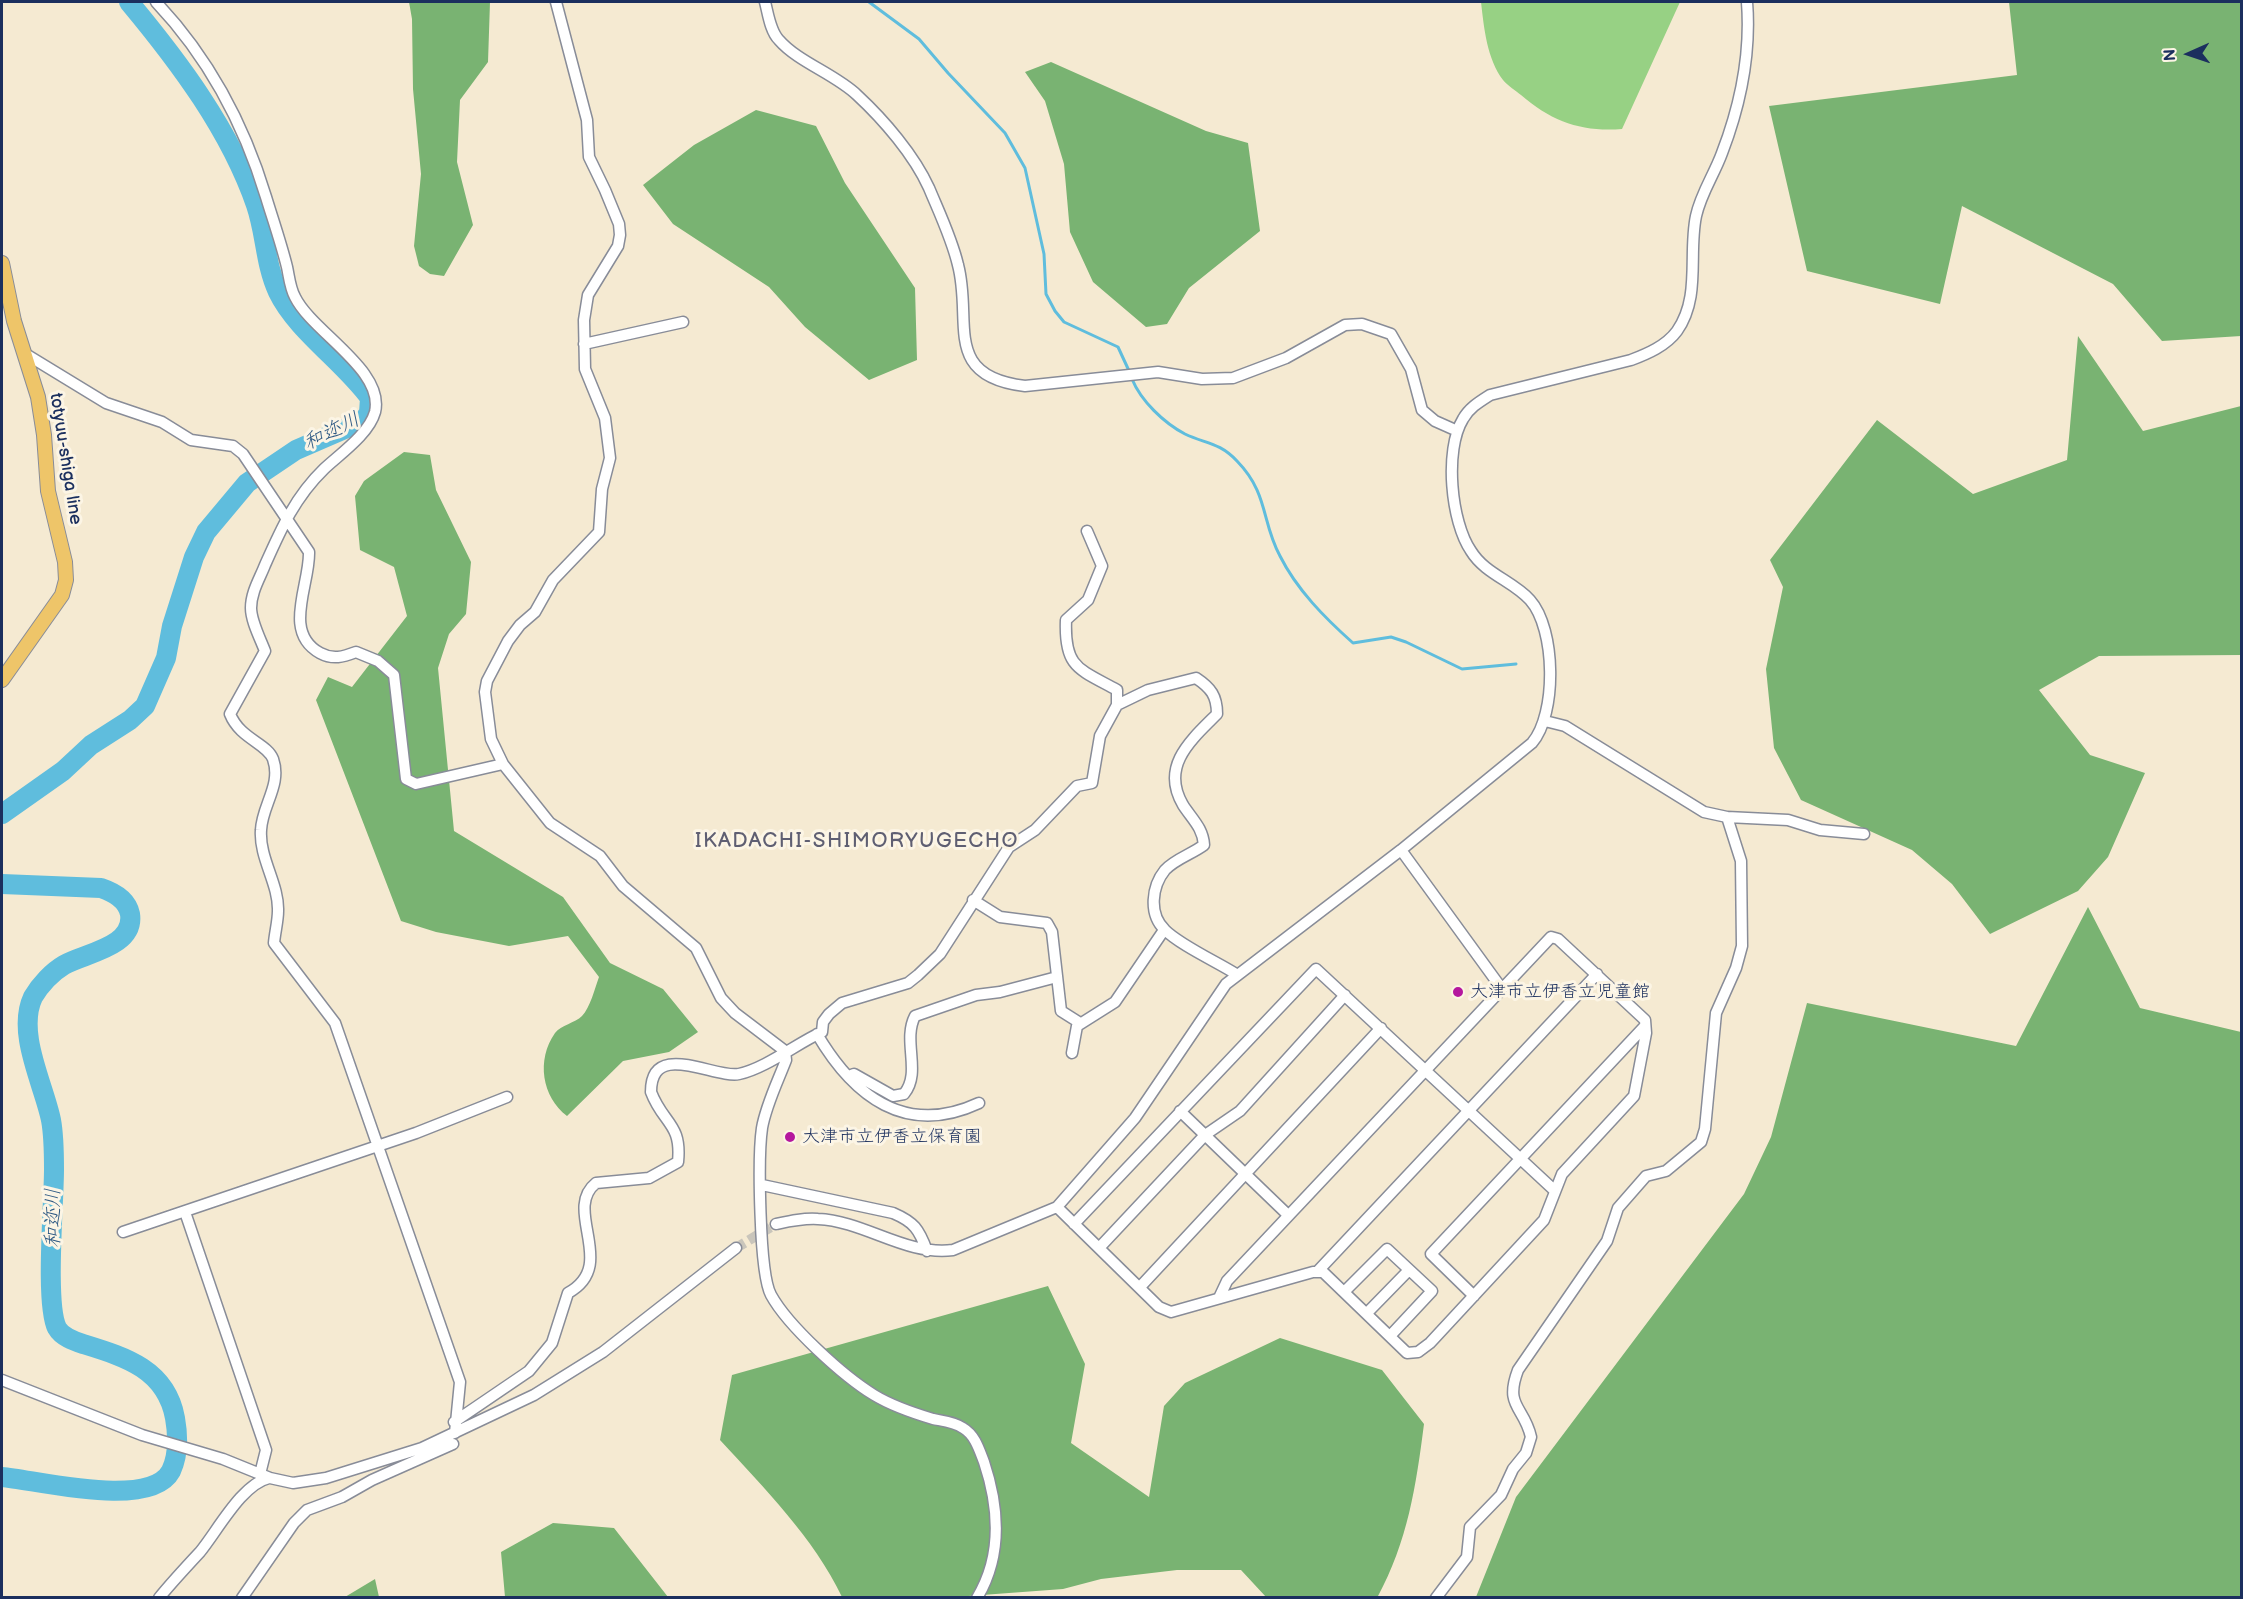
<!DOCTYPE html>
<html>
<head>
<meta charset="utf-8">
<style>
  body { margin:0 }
  #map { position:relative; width:2243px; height:1599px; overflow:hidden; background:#f5ead2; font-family:"Balsamiq Sans",sans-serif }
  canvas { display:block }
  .frame { position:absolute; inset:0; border:3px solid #1b2f5e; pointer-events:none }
  .north { position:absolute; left:2159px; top:24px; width:60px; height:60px; -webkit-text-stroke:4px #fcf5e5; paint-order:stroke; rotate:267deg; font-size:16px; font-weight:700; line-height:24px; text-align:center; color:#1b2f5e }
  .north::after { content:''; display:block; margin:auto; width:21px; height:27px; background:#1b2f5e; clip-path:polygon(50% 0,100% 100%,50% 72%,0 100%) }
</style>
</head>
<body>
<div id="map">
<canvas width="2243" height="1599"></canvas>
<div class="frame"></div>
<div class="north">N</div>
</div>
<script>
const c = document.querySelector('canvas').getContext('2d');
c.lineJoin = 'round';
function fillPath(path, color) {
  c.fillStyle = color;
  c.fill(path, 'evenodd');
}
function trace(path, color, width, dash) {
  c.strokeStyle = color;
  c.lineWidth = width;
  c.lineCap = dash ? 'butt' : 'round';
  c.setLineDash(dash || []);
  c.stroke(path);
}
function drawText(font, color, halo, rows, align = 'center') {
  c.font = font + ' "Balsamiq Sans","Klee One",sans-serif';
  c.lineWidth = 6;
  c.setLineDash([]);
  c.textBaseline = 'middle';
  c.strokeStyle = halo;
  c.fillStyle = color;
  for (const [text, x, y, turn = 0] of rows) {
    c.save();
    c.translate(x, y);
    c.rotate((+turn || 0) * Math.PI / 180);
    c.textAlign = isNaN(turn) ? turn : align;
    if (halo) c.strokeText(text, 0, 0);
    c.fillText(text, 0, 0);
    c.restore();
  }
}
const green = new Path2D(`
  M1481,2H1680L1622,129C1582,132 1552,122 1521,95C1516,91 1508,86 1503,80C1487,59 1484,28 1481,2Z`);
const forest = new Path2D(`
  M409,2H490L488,62L460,100L457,162L473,225L444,276L430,274L419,266L414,246L421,174L413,89L412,19Z
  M2009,2H2241V336L2162,341L2113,284L1962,206L1940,304L1807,271L1769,106L2017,75Z
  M1051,62L1206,131L1248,143L1260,231L1189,288L1167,324L1146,327L1093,282L1070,232L1064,164L1045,101L1025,72Z
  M756,110L816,126L845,183L915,288L917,360L869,380L805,327L769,287L673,224L643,185L694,145Z
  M2078,336L2143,431L2241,406V655L2099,656L2039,690L2090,755L2145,773L2108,857L2078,891L1990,934L1952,884L1912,850L1801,800L1774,748L1766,669L1783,587L1770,560L1877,420L1973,494L2067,460Z
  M404,452L430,455L436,490L471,562L466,614L449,634L438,668L454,831L563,897L610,963L663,989L698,1032L669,1052L623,1061L567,1116C542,1097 536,1060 555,1033C561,1025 575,1023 582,1016C590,1008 595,988 599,977L568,936L509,946L436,932L401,921L316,700L328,677L352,687L407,616L394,567L360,550L355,496L364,481Z
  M2088,907L2140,1008L2241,1032V1597H1476L1516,1497L1744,1194L1771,1137L1807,1003L2016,1046Z
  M1048,1286L1085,1364L1071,1443L1149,1497L1164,1406L1185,1383L1280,1338L1382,1370L1424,1424C1416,1486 1408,1541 1377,1598L1266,1597L1241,1570H1177L1101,1579L1063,1589L955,1597H842C814,1538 764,1488 720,1440L732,1375Z
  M553,1523L614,1528L668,1597H505L501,1552Z
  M375,1579L379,1597H345Z`);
const stream = new Path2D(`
  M869,2L919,39L948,73L1005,133L1025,168L1044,254L1046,294L1055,311L1064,322L1118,347L1130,373
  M1132,379C1141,401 1164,423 1185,434C1206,444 1219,442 1237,461C1269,494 1261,521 1280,556C1297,590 1325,618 1353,643L1391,637L1406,642L1462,669L1516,664`);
const river = new Path2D(`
  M2,814L63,771L91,745L130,720L145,706L166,658L172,626L194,557L206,532L247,483L296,450L363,421L369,413L370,398C345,363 296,330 278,292C265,264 266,234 256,205C230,130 179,62 129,2
  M2,884L101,888C113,892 127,899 130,914C135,947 85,953 64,965C52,972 40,985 33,997C16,1033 44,1085 51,1120C54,1136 54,1154 54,1170C54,1202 45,1304 57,1328C62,1337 74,1341 83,1344C125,1357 166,1369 175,1418C178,1435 179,1454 171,1471C150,1510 37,1480 2,1477`);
const minorTunnel = new Path2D(`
  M736,1248L776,1224`);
const minor = new Path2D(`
  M156,2C208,57 244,124 266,197C273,220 281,243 287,267C289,276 290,288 295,297C312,332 385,370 375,412C369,434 340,454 324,469C295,497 281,529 265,565C260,578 251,592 251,608C251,621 260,638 265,651L230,714C240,739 267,743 273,759C282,785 262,805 261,830C259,858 279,884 278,911C278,921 275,932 274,943L335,1023L460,1382L455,1433
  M765,2C768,13 770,31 779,40C798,62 835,74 857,95C884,120 914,155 929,188C939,212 952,239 958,265C973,321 941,376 1025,386L1158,372L1202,379L1233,378L1286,358L1345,325L1362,324L1391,334L1411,369L1422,410L1435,421L1453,429
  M584,344L683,322
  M24,353L106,403L162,422L191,440L233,446L243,454L309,552C310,585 282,632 320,653C333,660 343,657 356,652L378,661L394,675L406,779L416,784L503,764L550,823L600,856L623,886L696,948L721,998L735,1013L785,1051L786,1060C778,1081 766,1105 762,1128C758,1155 759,1273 771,1295C788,1326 843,1376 874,1395C892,1406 913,1413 933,1419C943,1421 955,1422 963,1428C975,1435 979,1449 984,1462C999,1507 1003,1555 977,1598
  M1117,705L1148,690L1196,678C1211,688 1217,696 1217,714C1191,740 1160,766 1183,805C1192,819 1203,828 1204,845C1192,854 1175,859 1165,870C1152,886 1148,914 1165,930C1180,945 1217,962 1236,974
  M503,764L491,739L485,692L487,681L508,641L520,625L535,612L553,580L599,532L602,489L610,458L605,418L585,369L584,320L588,295L618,246L620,235L619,224L605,190L589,157L587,120L556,2
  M1727,817L1788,820L1820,830L1864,834
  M1401,850L1502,989
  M973,900L1000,917L1047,923L1052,932L1061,1011L1080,1023
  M817,1034C854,1097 906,1137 979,1103
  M1072,1053L1077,1026L1115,1002L1164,930
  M849,1076L854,1074L893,1096L904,1094C922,1072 902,1041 915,1016L976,995L1000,992L1057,977
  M1180,1111L1288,1215
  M762,1185L893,1213C914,1222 919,1229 927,1251
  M1057,1207L1159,1307L1171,1312L1313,1272H1323L1407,1353L1418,1352L1430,1343L1544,1220L1562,1174L1634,1096L1646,1033L1645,1020L1558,939L1551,937L1227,1281L1219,1298
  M185,1212L266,1450L260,1474
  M776,1224C790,1221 803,1218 818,1219C865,1221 905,1256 953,1250L1057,1207L1135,1118L1226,984L1401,850L1532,743C1557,714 1556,629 1530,600C1513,581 1485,574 1471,551C1451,522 1444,450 1463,419C1469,408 1479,402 1490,395L1631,360C1647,354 1666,346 1677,331C1701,297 1688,254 1696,216C1701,193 1714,175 1722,153C1740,106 1751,53 1747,2
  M1074,1224L1316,969L1554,1190
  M123,1232L416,1133L507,1097
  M1099,1248L1205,1135L1240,1111L1345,995
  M1317,1272L1597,974
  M1140,1287L1381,1028
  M1344,1292L1387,1249L1432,1291L1390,1336
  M1474,1296L1431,1254L1645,1026
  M1367,1313L1409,1270
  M2,1380L142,1435L223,1459L270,1478L293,1483L326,1478L422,1448L534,1395L603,1352L736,1248
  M454,1422L529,1371L552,1343L568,1293C619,1265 562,1210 596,1183L649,1178L678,1162C682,1123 663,1124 651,1092C651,1039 715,1079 739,1074C766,1068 796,1044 822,1032L823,1022L829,1014L842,1003L908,983L918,975L940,954L1009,847L1035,830L1077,786L1092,783L1100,736L1117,705V690C1079,669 1064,668 1066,620L1088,600L1102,566L1087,531
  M159,1598C172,1582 186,1567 200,1552C218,1530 242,1484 269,1478
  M242,1598L294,1523L307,1510L342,1497L372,1480L453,1444
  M1436,1598L1467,1557L1470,1527L1501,1495L1513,1469L1526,1453L1531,1437C1524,1406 1504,1407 1518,1370L1607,1241L1618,1208L1646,1176L1666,1171L1701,1142L1705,1129L1716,1013L1736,968L1742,946L1741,861L1727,817L1704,812L1565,726L1545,721`);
const major = new Path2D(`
  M2,263L14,321L38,397L44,435L48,491L65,562L66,580L62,595L2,680`);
const markers = [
  [1458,992,6,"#b5179e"],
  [790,1137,6,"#b5179e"]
];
const streetNames = [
  ["totyuu-shiga line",65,459,81]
];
const poiNames = [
  ["大津市立伊香立児童館",1470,992],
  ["大津市立伊香立保育園",802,1137]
];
const waterNames = [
  ["和迩川",332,432,-26],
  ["和迩川",54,1218,-90]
];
const quarterNames = [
  ["IKADACHI-SHIMORYUGECHO",857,842]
];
fillPath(green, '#97d184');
fillPath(forest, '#79b372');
trace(stream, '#5fbddd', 3);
trace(river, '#5fbddd', 20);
trace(minorTunnel, '#c9c5bb', 10, [10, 5]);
trace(minor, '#888c98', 13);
trace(major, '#888c98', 16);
trace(minor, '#fff', 10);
trace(major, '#eec569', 14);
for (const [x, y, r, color] of markers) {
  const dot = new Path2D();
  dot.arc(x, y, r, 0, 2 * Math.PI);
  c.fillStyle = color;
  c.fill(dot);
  trace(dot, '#fcf5e5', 2);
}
drawText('18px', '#1b2f5e', '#fcf5e5', streetNames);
drawText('18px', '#1b2f5e', '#fcf5e5', poiNames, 'left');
drawText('italic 20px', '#2f5a84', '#fcf5e5', waterNames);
c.letterSpacing = '1.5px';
drawText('21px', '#5f5f72', '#fcf5e5', quarterNames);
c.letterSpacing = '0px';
</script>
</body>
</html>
